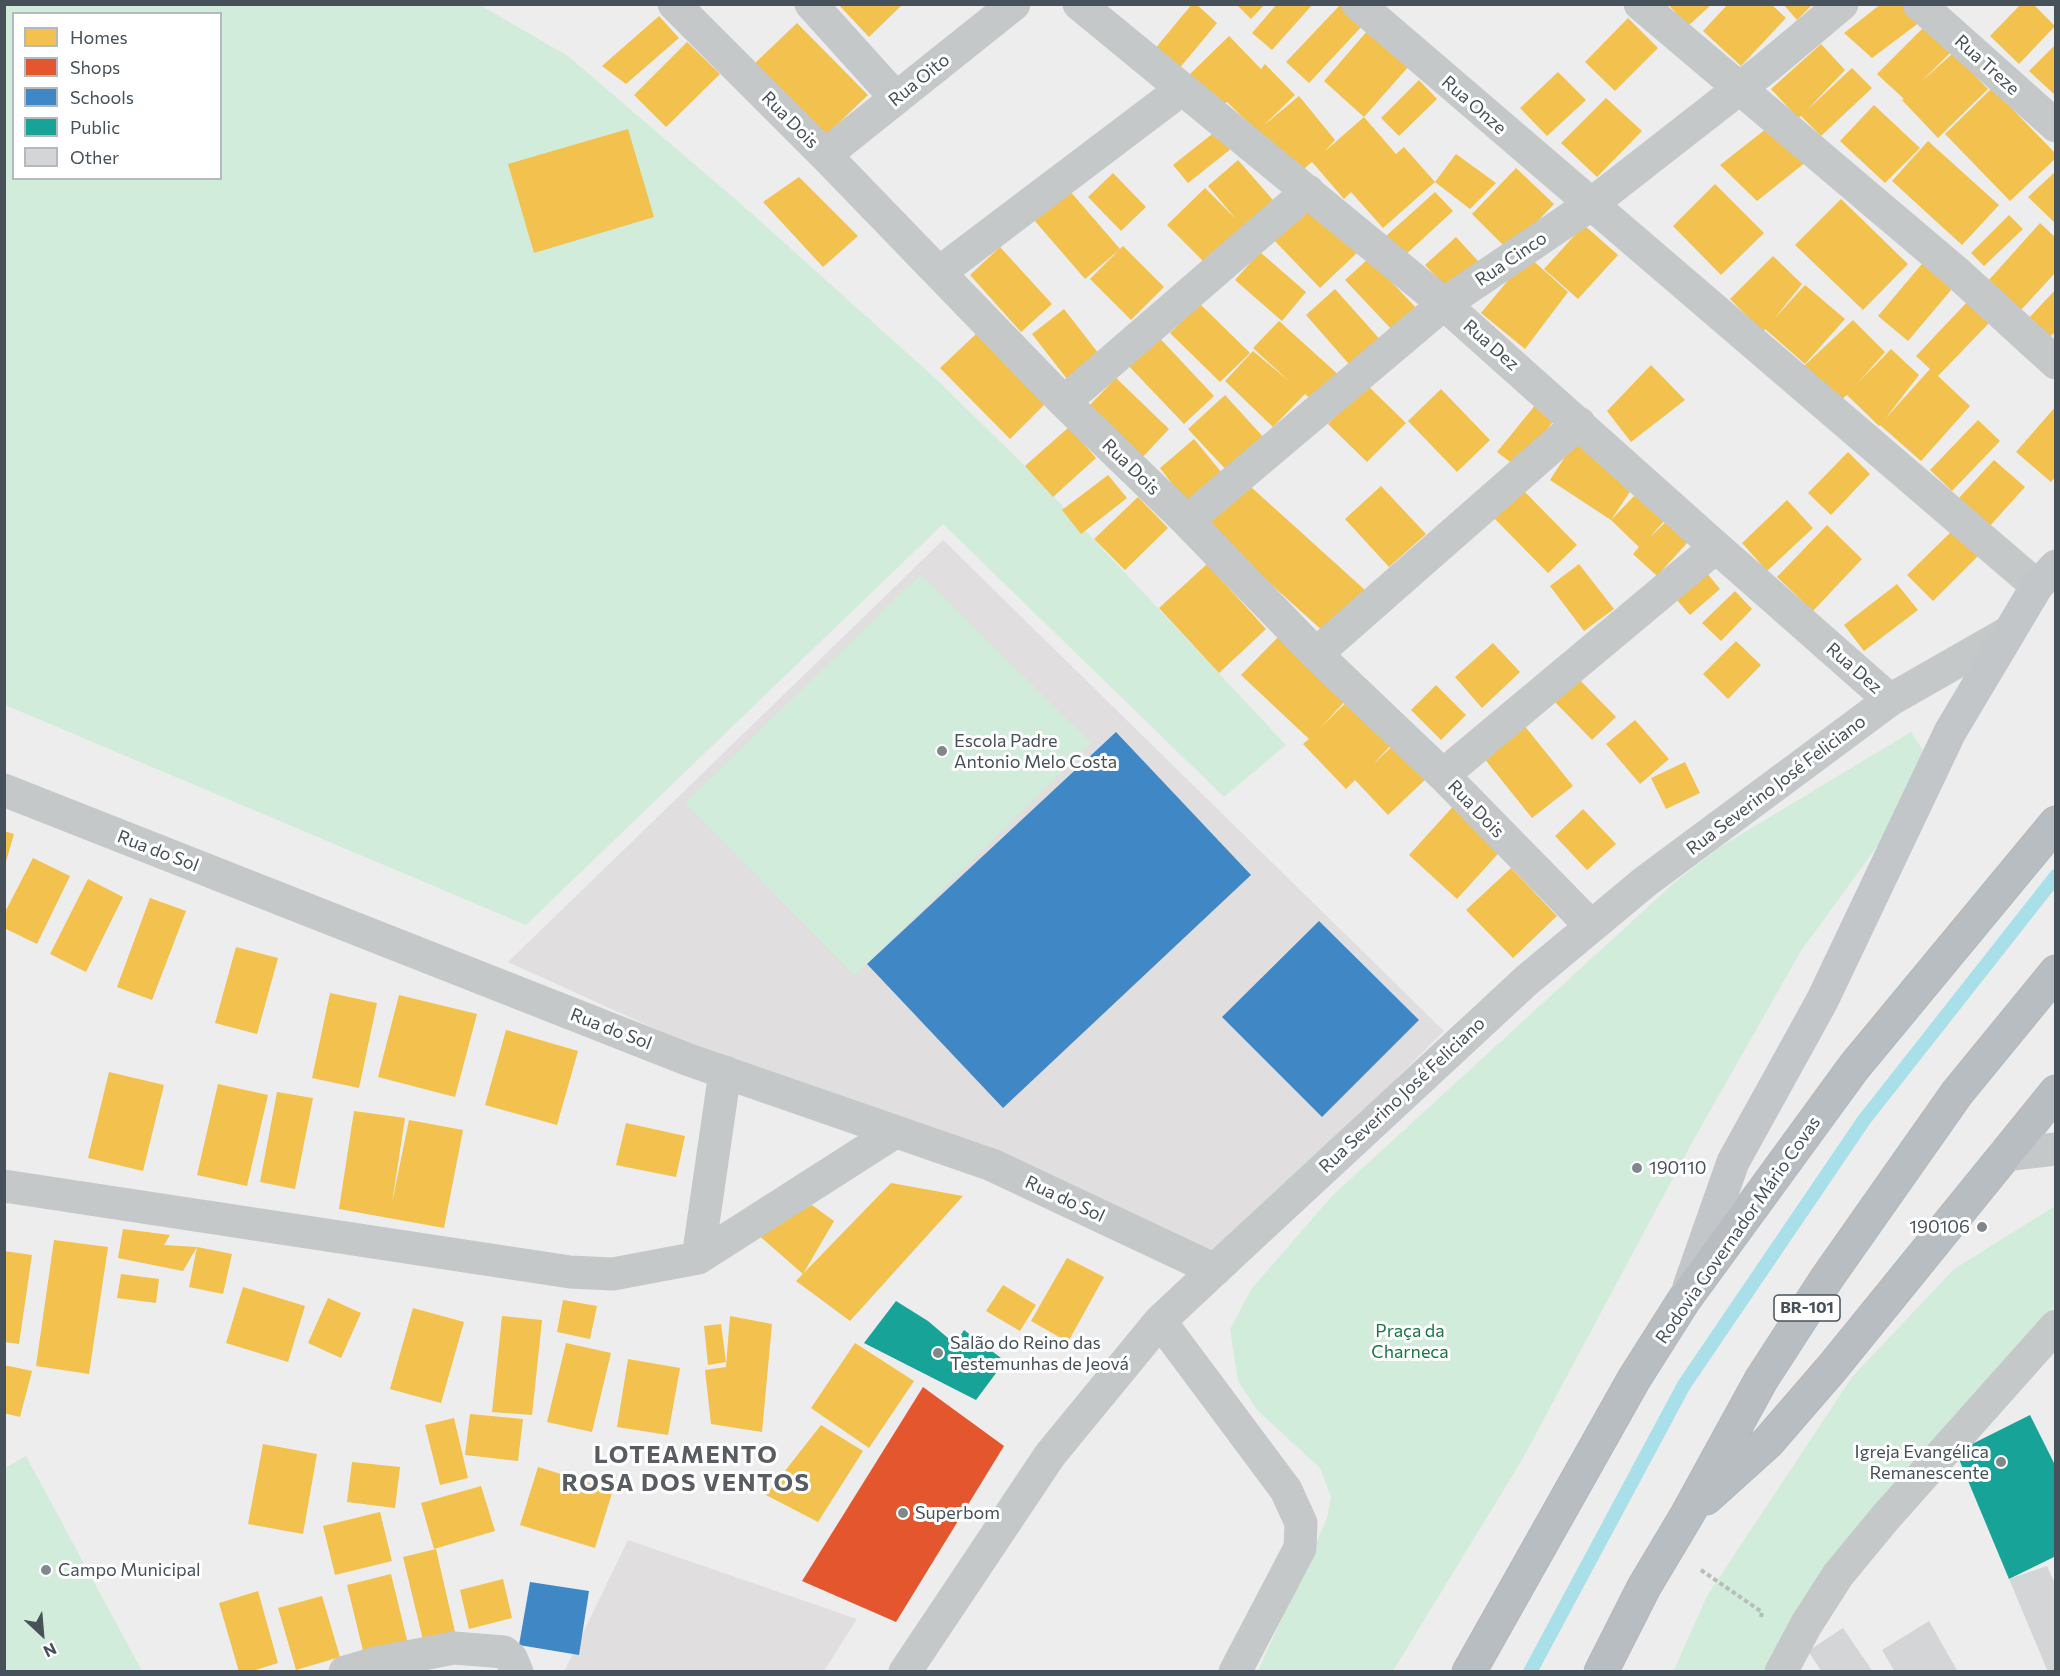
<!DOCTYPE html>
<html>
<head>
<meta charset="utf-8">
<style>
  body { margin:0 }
  #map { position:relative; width:2060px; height:1676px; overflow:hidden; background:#eeeded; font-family:Commissioner,sans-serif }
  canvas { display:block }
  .frame { position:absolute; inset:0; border:6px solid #465159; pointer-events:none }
  .legend { position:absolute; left:12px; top:12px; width:210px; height:168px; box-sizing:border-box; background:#fff; border:2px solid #b5b9bd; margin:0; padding:8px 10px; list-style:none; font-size:18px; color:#465159 }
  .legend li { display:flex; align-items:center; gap:12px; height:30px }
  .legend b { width:30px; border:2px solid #b5b9bd }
  .north { position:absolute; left:12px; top:1604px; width:60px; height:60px; -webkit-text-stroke:4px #fff; paint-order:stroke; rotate:154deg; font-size:16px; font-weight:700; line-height:24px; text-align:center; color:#465159 }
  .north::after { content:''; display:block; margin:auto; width:21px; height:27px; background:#465159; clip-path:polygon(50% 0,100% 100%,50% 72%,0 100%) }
</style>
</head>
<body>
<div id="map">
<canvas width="2060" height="1676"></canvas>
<div class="frame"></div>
<ul class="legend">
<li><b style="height:16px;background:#f2c14e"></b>Homes</li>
<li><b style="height:16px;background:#e4572e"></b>Shops</li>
<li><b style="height:16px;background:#3f88c5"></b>Schools</li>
<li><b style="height:16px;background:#17a398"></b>Public</li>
<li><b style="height:16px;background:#d4d5d6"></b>Other</li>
</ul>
<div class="north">N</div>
</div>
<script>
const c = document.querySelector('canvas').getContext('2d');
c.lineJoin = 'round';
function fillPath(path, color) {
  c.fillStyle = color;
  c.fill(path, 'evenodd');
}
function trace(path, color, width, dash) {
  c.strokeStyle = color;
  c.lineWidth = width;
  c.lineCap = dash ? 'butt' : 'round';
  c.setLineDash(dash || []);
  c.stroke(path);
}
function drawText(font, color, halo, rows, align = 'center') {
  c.font = font + ' Commissioner,sans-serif';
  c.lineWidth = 6;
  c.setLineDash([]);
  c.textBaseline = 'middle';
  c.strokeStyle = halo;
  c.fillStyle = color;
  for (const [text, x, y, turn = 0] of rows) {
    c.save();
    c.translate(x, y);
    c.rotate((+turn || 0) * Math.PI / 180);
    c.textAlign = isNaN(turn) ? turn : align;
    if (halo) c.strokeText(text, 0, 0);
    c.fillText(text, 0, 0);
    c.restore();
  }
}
const education = new Path2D(`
  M943,540L1444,1031L1199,1276L508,962Z
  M628,1540L857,1619L824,1671L564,1672Z`);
const green = new Path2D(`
  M478,4L568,56L740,203L935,378L1025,466L1286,745L1224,797L943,524L526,925L5,705V5ZM14,14H220V178H14Z
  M921,574L1091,743L855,976L685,803Z
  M1911,732L1929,759L1924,782L1801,951L1694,1139L1522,1460L1393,1671H1258L1327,1518L1331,1497L1320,1468L1257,1410L1238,1381L1230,1329L1252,1288L1332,1196L1675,882L1720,847Z
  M2055,1206V1305L1840,1551L1773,1671L1673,1672L1707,1596L1852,1377L1954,1269Z
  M26,1456L142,1671H5V1468Z`);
const homes = new Path2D(`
  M838,4H903L869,37Z
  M1192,4H1196L1217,23L1178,70L1154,50Z
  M1236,4H1265L1251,19Z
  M1277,4H1313L1272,50L1252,33Z
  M1341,4L1364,24L1309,83L1286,62Z
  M1668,4H1712L1688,26Z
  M1728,4H1771L1786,18L1741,66L1703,31Z
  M1783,4H1813L1797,20Z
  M1881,4H1909L1924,19L1872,58L1844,33Z
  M2021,4H2033L2055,26L2019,64L1990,36Z
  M659,16L679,38L626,84L602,66Z
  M1628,18L1658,48L1615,91L1585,62Z
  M797,23L868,95L823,138L752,66Z
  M1927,24L1953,50L1921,82L1953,53L1988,89L1938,138L1902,100L1904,99L1877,74Z
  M1368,30L1409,66L1364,117L1324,81Z
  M1229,36L1261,69L1265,64L1295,95L1263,126L1299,96L1335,140L1324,152L1364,117L1396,154L1404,147L1435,182L1383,228L1351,192L1344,199L1312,162L1294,177L1257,131L1227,102L1221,107L1189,75Z
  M687,42L720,74L666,127L634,95Z
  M1821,44L1845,70L1807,110L1852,68L1872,88L1821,136L1801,116L1798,118L1771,89Z
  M2056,44V96L2029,71Z
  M1558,72L1586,100L1547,136L1520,108Z
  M1419,80L1437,99L1399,136L1381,118Z
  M1992,88L2056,154V158L2010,201L1945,134Z
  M1606,98L1642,131L1597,177L1561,143Z
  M1874,105L1920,148L1885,183L1840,141Z
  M1771,125L1811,158L1757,201L1720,165Z
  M1221,127L1236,145L1188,183L1173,165Z
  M628,129L654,217L534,253L508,164Z
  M1928,141L1999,205L1962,245L1892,181Z
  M1456,154L1496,183L1470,209L1435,182Z
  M1238,160L1273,200L1205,263L1167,225L1205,188L1236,219L1208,186Z
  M1516,168L1554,204L1509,251L1472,214Z
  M2056,171V221L2054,222L2028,197Z
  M1113,173L1146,207L1121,231L1088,197Z
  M799,177L858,236L823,267L763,202Z
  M1715,184L1764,233L1721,275L1673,226Z
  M1069,190L1120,249L1085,279L1034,220Z
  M1435,192L1453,211L1404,256L1386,236Z
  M1312,197L1362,248L1320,288L1271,237Z
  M1841,199L1908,264L1863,310L1795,245Z
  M2009,215L2023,229L1984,266L1971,253Z
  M2040,223L2056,238V272L2021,310L1988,281Z
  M1584,225L1618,255L1578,299L1544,269Z
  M1456,237L1479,262L1449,290L1425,265Z
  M1123,246L1164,287L1131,320L1090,279Z
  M1000,247L1052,304L1021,332L970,275Z
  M1260,252L1306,292L1282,321L1235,280Z
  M1528,256L1568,292L1525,349L1481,313Z
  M1773,256L1802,284L1774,319L1805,285L1845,319L1805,364L1765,329L1763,332L1730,299Z
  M1369,258L1418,310L1394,332L1345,280Z
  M1927,258L1957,283L1908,341L1878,316Z
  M1335,289L1385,345L1355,371L1306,315Z
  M2056,289V331L2048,339L2027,320Z
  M1968,301L1990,322L1938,376L1970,406L1921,461L1880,425L1879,426L1847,395L1837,403L1803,367L1853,320L1885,352L1857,384L1891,349L1919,375L1885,419L1930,369L1916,356Z
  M1200,304L1250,353L1220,382L1170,333Z
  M1064,309L1099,354L1067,379L1032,334Z
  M1279,321L1341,377L1316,404L1305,394L1273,427L1225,381L1253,351L1290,382L1253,348Z
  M1154,332L1214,396L1184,424L1124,361Z
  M977,333L1045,404L1010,439L940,368Z
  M1651,365L1685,400L1631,442L1607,411Z
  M1116,378L1169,429L1139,461L1085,410Z
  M1367,385L1406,423L1367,462L1328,424Z
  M1441,389L1490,440L1457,472L1408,421Z
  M1225,395L1265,439L1229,473L1188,429Z
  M1541,398L1560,413L1517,467L1497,452Z
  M2056,406V476L2051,482L2016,452Z
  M1978,420L2000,441L1952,491L1930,470Z
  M1069,427L1096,458L1053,497L1025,466Z
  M1194,439L1222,473L1186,502L1160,468Z
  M1574,443L1636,483L1611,520L1550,480Z
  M1848,452L1870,474L1831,515L1808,493Z
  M1994,460L2025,487L1988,528L1957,500Z
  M1108,475L1127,498L1081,534L1062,510Z
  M1241,478L1365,590L1325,633L1201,521Z
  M1381,486L1426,534L1389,567L1345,519Z
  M1521,488L1577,545L1548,573L1492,516Z
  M1637,493L1665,520L1649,538L1667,521L1688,542L1657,576L1633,554L1639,547L1611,520Z
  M1138,497L1168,528L1125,570L1094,539Z
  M1787,500L1813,528L1767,571L1742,543Z
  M1827,525L1862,559L1813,611L1777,577Z
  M1955,528L1981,553L1933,601L1907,575Z
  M1207,564L1266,629L1219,673L1159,608Z
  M1579,564L1614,609L1584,631L1550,586Z
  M1706,572L1720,589L1690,615L1676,599Z
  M1897,584L1918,610L1864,651L1844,625Z
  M1735,591L1752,609L1721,641L1702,623Z
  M1281,634L1349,697L1320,728L1354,695L1397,739L1373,764L1399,740L1430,775L1388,815L1355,780L1346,789L1303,744L1309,739L1241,675Z
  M1736,641L1761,665L1728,699L1703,674Z
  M1493,643L1520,672L1482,708L1455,677Z
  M1576,676L1616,717L1592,740L1552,699Z
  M1436,685L1466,715L1441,740L1411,710Z
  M1635,720L1669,759L1640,784L1606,744Z
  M1523,724L1573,786L1532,818L1483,757Z
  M1685,762L1700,793L1666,809L1651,778Z
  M1458,801L1507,844L1457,899L1409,855Z
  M1583,809L1616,844L1587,870L1555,836Z
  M4,831L14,834L5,865H4Z
  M33,858L70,876L37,944L4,928V914Z
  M1511,868L1557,916L1513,958L1466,910Z
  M88,879L123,897L86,972L50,954Z
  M150,898L186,911L152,1000L117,987Z
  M236,947L278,958L257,1034L215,1023Z
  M330,993L377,1003L359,1088L312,1078Z
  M399,995L477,1014L455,1097L378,1077Z
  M506,1030L578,1051L557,1125L485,1105Z
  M109,1072L164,1085L143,1171L88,1158Z
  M218,1084L268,1095L247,1186L197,1175Z
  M277,1092L313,1098L295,1189L260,1182Z
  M354,1111L405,1118L392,1203L409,1120L463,1130L444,1228L339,1209Z
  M626,1123L685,1136L676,1177L616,1165Z
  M891,1183L963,1196L850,1321L796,1281Z
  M812,1205L834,1221L803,1274L756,1233Z
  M123,1229L170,1235L164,1245L197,1247L183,1271L118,1258Z
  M54,1240L108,1247L89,1374L36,1366Z
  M197,1247L232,1254L223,1294L189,1287Z
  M4,1251L32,1255L19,1344L4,1342Z
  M1067,1258L1104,1277L1068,1342L1031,1321Z
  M121,1274L159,1279L156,1303L117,1298Z
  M1003,1285L1036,1305L1020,1331L986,1311Z
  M243,1287L305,1306L288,1362L226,1343Z
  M328,1298L361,1313L341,1358L308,1343Z
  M563,1300L597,1306L590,1339L557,1332Z
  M413,1308L464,1322L441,1403L390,1389Z
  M502,1316L542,1320L532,1415L492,1412Z
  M730,1316L772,1324L762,1432L711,1424L705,1370L726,1367Z
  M721,1324L726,1362L708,1365L704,1326Z
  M566,1343L611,1353L592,1432L547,1422Z
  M855,1343L914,1381L869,1448L811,1408Z
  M628,1359L680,1368L668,1435L617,1427Z
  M4,1365L32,1371L20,1417L4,1413Z
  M470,1414L523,1419L518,1461L465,1455Z
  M454,1418L468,1478L440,1485L425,1425Z
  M821,1425L863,1451L818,1522L766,1495Z
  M263,1444L317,1454L303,1534L248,1524Z
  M352,1462L400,1467L395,1508L347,1502Z
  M538,1467L613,1490L595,1548L520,1525Z
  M481,1486L495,1531L434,1549L421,1503Z
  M380,1512L392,1561L335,1575L323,1526Z
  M436,1549L455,1632L423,1640L403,1557Z
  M391,1574L408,1644L364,1655L347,1585Z
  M503,1579L512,1618L469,1629L460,1590Z
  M258,1591L278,1663L249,1672H239L219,1603Z
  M322,1596L340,1657L296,1670L278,1608Z`);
const shops = new Path2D(`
  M923,1387L1004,1446L896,1622L802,1581Z`);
const schools = new Path2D(`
  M1116,732L1251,875L1003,1108L867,964Z
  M1319,921L1419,1020L1322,1117L1222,1017Z
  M530,1582L589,1591L579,1655L519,1645Z`);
const public = new Path2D(`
  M896,1301L928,1321L955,1344L964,1330L1005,1361L976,1400L864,1343Z
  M2030,1415L2056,1467V1556L2009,1579L1956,1452Z`);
const stream = new Path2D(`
  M1530,1672L1684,1385L1864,1120L2056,876`);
const building = new Path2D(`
  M2047,1566L2056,1586V1672H2048L2009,1579Z
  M1929,1621L1958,1672H1895L1882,1650Z
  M1843,1628L1873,1672H1822L1808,1651Z`);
const path = new Path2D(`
  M1701,1570L1762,1612L1761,1617`);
const minor = new Path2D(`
  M674,4L825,155L1064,402L1187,521L1316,654L1443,775L1591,926
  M811,4L896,98
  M1079,4L1444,304L1716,547L1890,700
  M1358,4L2037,586
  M1640,4L1954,270L2056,363
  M1919,4L2056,126
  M825,155L1014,4
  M940,272L1182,89
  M1064,402L1308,191
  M1187,521L1444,304L1590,205L1767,67L1842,4
  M1316,654L1579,423
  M1443,775L1716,547
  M4,790L689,1060L992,1165L1215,1270
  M2004,1155L2056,1149
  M4,1186L570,1272L613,1274L698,1258L895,1132
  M698,1258L725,1072
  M1160,1321L1286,1490L1301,1523L1300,1548L1235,1672
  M345,1672L376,1663L454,1648L504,1652L511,1658L517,1672
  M905,1672L1050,1455L1160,1321L1236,1250L1527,980L1646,881L1890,700L2009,632
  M1781,1672L1806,1625L1838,1575L1885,1518L2056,1326`);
const major = new Path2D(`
  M1689,1287L1733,1162L1822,1001L1950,732L2037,586L2056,566`);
const highway = new Path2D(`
  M1706,1498L1768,1442L1832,1368L2056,1092
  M1469,1672L1634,1379L1684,1300L1854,1067L2056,823
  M1601,1672L1644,1587L1687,1515L1761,1380L1827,1278L1957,1093L2056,972`);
const markers = [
  [942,751,6,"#81888d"],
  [1637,1168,6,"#81888d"],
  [1982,1227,6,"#81888d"],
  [938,1353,6,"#81888d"],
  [2001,1462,6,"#81888d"],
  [903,1513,6,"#81888d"],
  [46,1570,6,"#81888d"]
];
const shields = [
  [1807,1308,66]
];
const shieldNames = [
  ["BR-101",1807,1308]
];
const streetNames = [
  ["Rua Treze",1987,65,42],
  ["Rua Oito",919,80,-39],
  ["Rua Onze",1474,105,41],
  ["Rua Dois",790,120,45],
  ["Rua Cinco",1511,259,-34],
  ["Rua Dez",1491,345,41],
  ["Rua Dois",1131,467,44],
  ["Rua Dez",1854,668,41],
  ["Rua Severino José Feliciano",1776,785,-37],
  ["Rua Dois",1476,809,46],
  ["Rua do Sol",158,851,21],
  ["Rua do Sol",611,1029,21],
  ["Rua Severino José Feliciano",1402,1095,-43],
  ["Rua do Sol",1065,1199,25],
  ["Rodovia Governador Mário Covas",1738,1230,-55]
];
const poiNames = [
  ["Escola Padre",954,741],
  ["Antonio Melo Costa",954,762],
  ["190110",1649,1168],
  ["190106",1970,1227,"right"],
  ["Salão do Reino das",950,1343],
  ["Testemunhas de Jeová",950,1364],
  ["Igreja Evangélica",1989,1452,"right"],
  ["Remanescente",1989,1473,"right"],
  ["Superbom",915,1513],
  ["Campo Municipal",58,1570]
];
const parkNames = [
  ["Praça da",1410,1331],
  ["Charneca",1410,1352]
];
const districtNames = [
  ["LOTEAMENTO",686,1455],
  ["ROSA DOS VENTOS",686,1483]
];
fillPath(education, '#e0dedf');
fillPath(green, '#d2ecdb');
fillPath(homes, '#f2c14e');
fillPath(shops, '#e4572e');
fillPath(schools, '#3f88c5');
fillPath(public, '#17a398');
trace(stream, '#a8dfe9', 14);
fillPath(building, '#d4d5d6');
trace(highway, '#b3b8bd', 35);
trace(path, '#b4bfbc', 4, [4.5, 3]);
trace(minor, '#c5c8c9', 33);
trace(major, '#c3c6c9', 33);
trace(highway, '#b8bdc1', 33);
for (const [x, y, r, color] of markers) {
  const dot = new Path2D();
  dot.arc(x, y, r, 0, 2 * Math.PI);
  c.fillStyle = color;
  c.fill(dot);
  trace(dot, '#fff', 2);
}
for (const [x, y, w] of shields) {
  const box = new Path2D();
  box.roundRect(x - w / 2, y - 13, w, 26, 4.5);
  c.fillStyle = '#fff';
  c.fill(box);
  trace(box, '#465159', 1.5);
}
drawText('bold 16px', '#465159', null, shieldNames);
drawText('18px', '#465159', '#fff', streetNames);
drawText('18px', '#465159', '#fff', poiNames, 'left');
drawText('18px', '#1a7643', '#fff', parkNames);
c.letterSpacing = '1.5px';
drawText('bold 24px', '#595d61', '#fff', districtNames);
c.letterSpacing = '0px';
</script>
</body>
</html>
